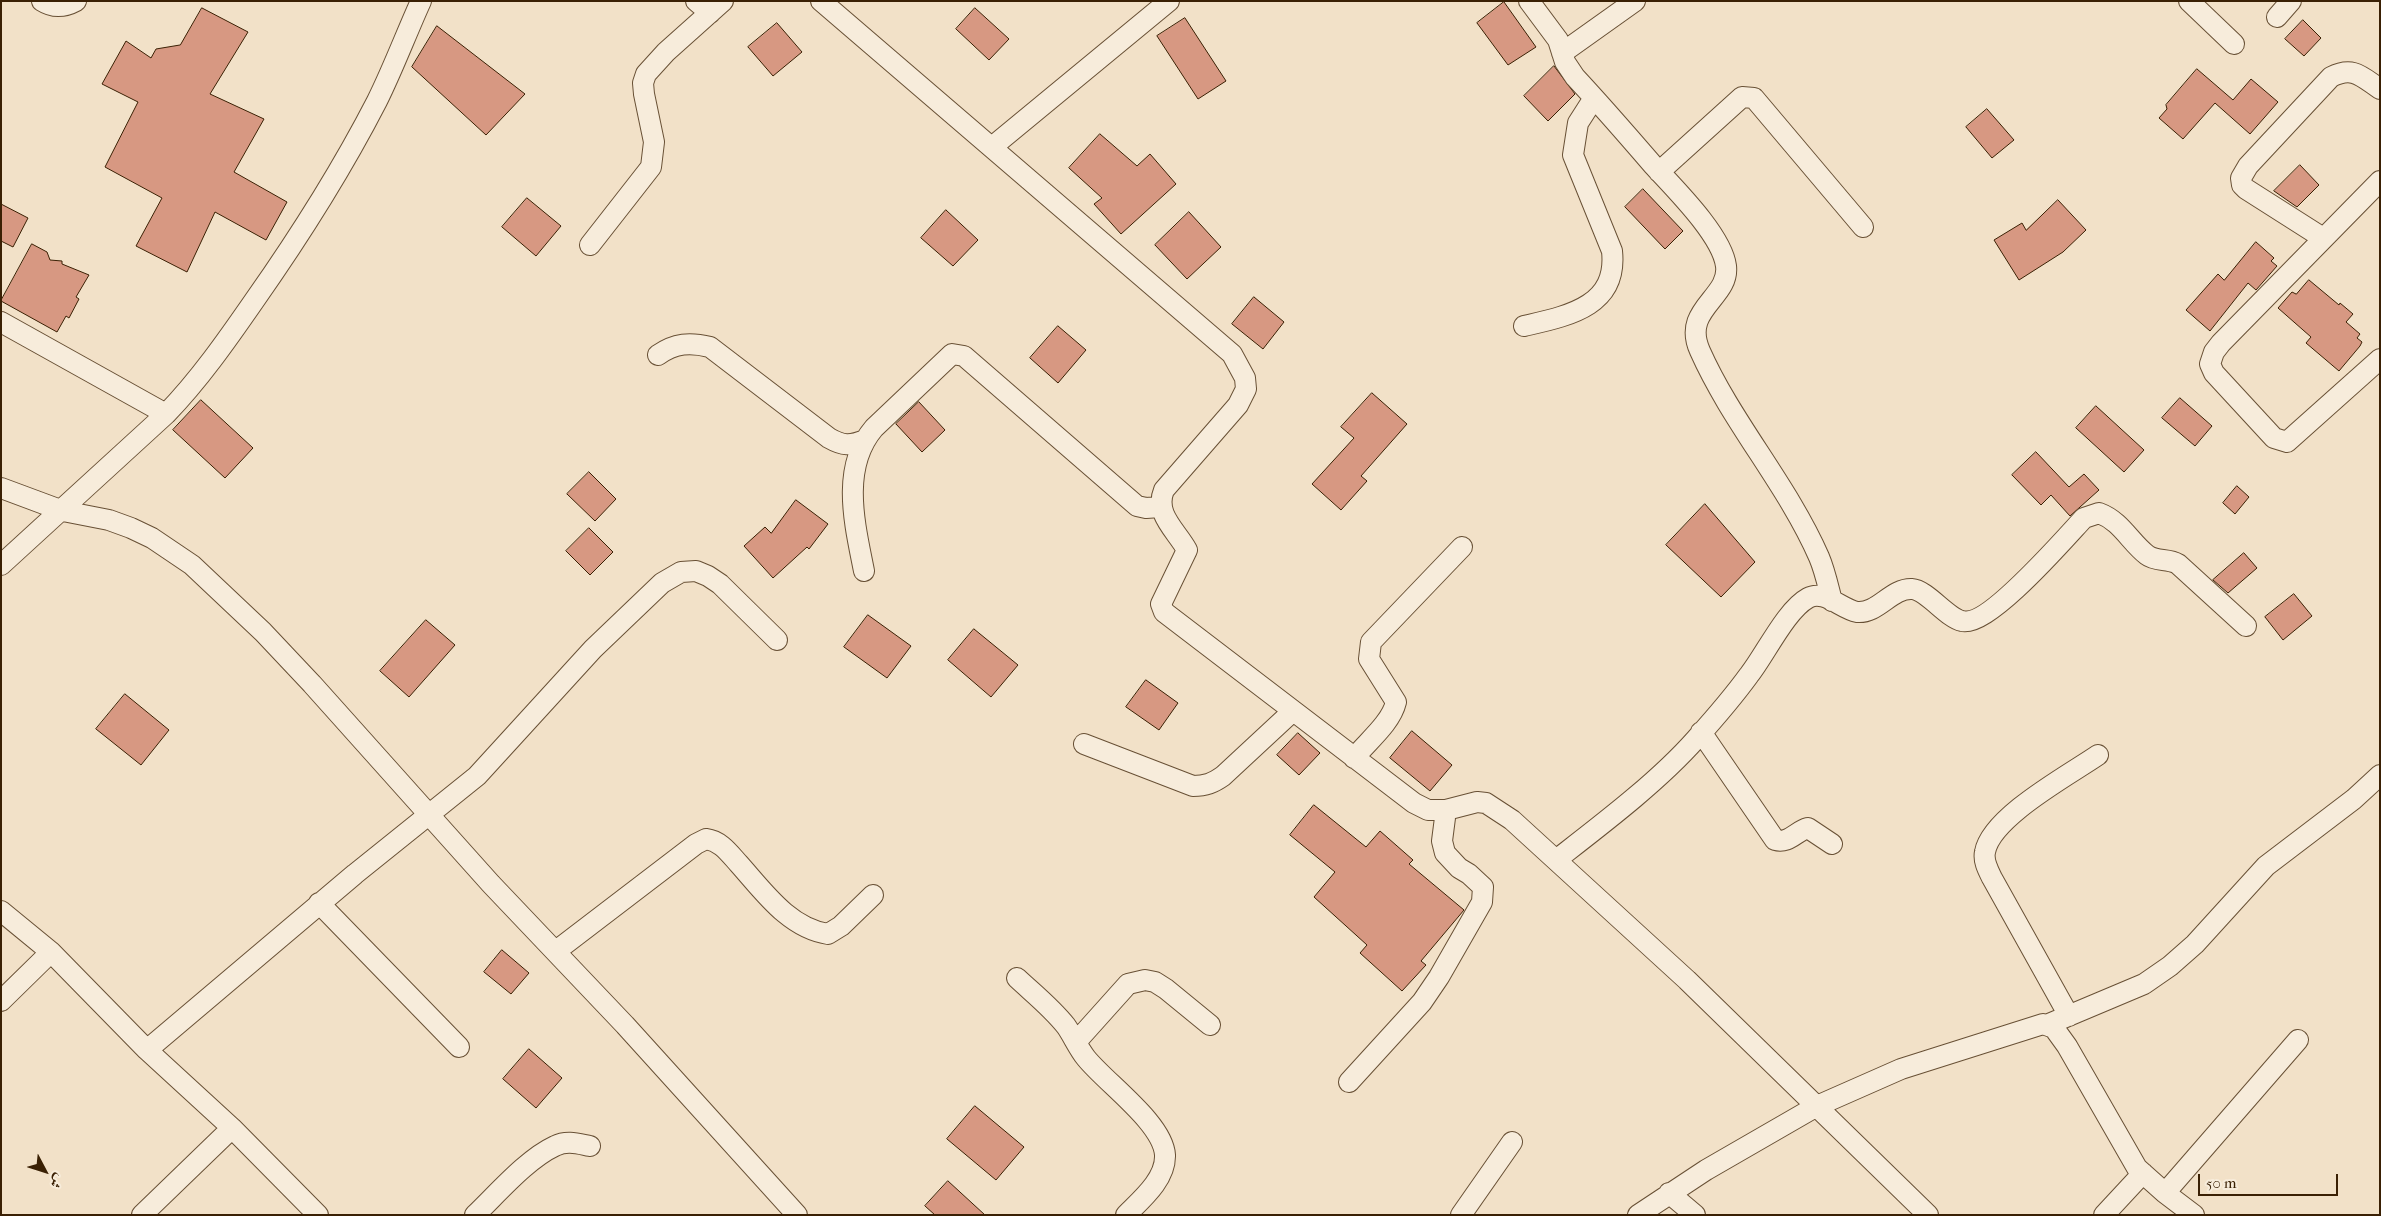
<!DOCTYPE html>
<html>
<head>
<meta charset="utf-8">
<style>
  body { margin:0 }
  #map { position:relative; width:2381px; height:1216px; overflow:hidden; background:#f2e1c8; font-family:"IM FELL French Canon",Amiri,serif }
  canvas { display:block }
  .frame { position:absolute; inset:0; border:2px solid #3a2004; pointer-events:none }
  .north { position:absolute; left:20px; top:1146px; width:50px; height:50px; -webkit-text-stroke:4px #f7ecdb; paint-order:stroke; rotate:130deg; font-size:14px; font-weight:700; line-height:20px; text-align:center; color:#3a2004 }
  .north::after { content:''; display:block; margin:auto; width:18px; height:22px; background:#3a2004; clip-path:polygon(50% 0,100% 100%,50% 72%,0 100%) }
  .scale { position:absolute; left:2198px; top:1174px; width:140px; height:22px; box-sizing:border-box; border:2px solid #3a2004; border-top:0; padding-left:6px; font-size:15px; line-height:18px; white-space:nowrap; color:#3a2004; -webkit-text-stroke:4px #f7ecdb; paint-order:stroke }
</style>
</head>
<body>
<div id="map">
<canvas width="2381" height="1216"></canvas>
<div class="frame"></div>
<div class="north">ش</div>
<div class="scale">50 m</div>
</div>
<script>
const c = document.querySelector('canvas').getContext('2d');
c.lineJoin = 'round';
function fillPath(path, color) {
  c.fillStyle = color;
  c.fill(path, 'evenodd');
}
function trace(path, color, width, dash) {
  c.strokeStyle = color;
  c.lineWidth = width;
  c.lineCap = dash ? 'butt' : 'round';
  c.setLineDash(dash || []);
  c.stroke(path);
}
const building = new Path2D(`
  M1504,2L1536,47L1508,65L1477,23Z
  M202,8L248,32L210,94L264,119L234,172L287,202L266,240L215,212L187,272L136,246L162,198L105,167L138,102L102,84L126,41L151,58L156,49L180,45Z
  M975,8L1009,39L989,60L956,29Z
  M1185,18L1226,81L1198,99L1157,36Z
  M2303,20L2321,38L2304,56L2285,39Z
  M777,23L802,52L773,76L748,47Z
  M437,26L525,94L486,135L412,67Z
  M1554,66L1575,94L1548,121L1524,96Z
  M2197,69L2233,100L2251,79L2278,102L2250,134L2215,103L2183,139L2159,118L2167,109L2166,105Z
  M1987,109L2014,140L1992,158L1966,127Z
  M1100,134L1137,166L1150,154L1176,184L1121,234L1094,204L1102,198L1069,168Z
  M2300,165L2319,185L2297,207L2274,191Z
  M1643,189L1683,231L1665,249L1625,207Z
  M527,198L561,226L536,256L502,227Z
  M2058,200L2086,230L2063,252L2019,280L1994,240L2022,223L2026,230Z
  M1,204L28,218L13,247L1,241Z
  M946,210L978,240L953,266L921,238Z
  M1189,212L1221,247L1187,279L1155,245Z
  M2256,242L2274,258L2271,261L2277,266L2256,290L2248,283L2210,331L2186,310L2218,274L2224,280Z
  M32,244L47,252L50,260L62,261V264L89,275L76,297L79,299L69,318L66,316L57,332L1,301Z
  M2309,280L2339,305L2340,303L2353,314L2346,322L2360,334L2357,338L2362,342L2360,346L2339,371L2306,343L2311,337L2278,308L2292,292L2296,294Z
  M1254,297L1284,322L1263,349L1232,324Z
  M1058,326L1086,350L1058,383L1030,358Z
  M1372,393L1407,424L1361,476L1367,481L1341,510L1312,484L1354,438L1341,427Z
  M2180,398L2212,426L2195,446L2162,418Z
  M201,400L253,448L225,478L173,430Z
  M919,402L945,430L922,452L896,424Z
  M2096,406L2144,450L2124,472L2076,428Z
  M2036,452L2069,487L2084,474L2099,490L2070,516L2051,495L2041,505L2012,475Z
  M589,472L616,499L595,521L567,494Z
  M2237,486L2249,497L2235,514L2223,503Z
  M796,500L828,524L809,549L807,547L773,578L744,546L765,527L771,533Z
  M1705,504L1755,562L1721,597L1666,545Z
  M589,528L613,552L590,575L566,551Z
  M2244,553L2257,568L2228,593L2213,580Z
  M2294,594L2312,616L2283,640L2265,617Z
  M868,615L911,646L887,678L844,647Z
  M426,620L455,645L409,697L380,671Z
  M974,629L1018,665L991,697L948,660Z
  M1146,680L1178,703L1159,730L1126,707Z
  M125,694L169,730L141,765L96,729Z
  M1412,731L1452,765L1430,791L1390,758Z
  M1298,733L1320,753L1299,775L1277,755Z
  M1314,805L1366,847L1380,831L1413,860L1409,864L1464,910L1421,961L1426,965L1402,991L1360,953L1367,945L1314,897L1335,872L1290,835Z
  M502,950L529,973L511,994L484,972Z
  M529,1049L562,1078L536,1108L503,1079Z
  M975,1106L1024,1147L996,1180L947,1139Z
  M948,1181L985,1215H935L925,1206Z`);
const street = new Path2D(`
  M42,1C53,8 65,7 76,1
  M696,1L710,13
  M821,1L1232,354L1245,378L1246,389L1238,405L1164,490C1154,514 1176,530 1187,550L1161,604L1164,612L1414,803L1428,810H1446L1477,802L1486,803L1512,820L1687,980L1928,1215
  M1529,1L1558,40L1565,62L1575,77C1602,106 1628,136 1653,165C1674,188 1722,235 1726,266C1730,298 1681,309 1700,351C1732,423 1787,484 1819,557C1825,571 1828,586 1832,601
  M2189,1L2234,44
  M2277,17L2291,1
  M1562,53L1635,1
  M992,147L1169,1
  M1659,172L1742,97L1754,98L1863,227
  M2380,181L2221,343L2214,352L2210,364L2214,373L2274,438L2287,442L2380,359
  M2323,238L2246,189L2242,185L2241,178L2248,166L2331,77C2353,66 2361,76 2380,89
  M590,245L651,167L654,142L644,94L643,83L646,74L666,52L723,1
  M1,322L166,414
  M1524,326C1567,316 1618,307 1612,251L1573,155L1578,123L1594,98
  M658,355C675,343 690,342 710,347L829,438C843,446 850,446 865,440
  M1,488L63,511L109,520L131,528L152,538L192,565L263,632L312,684L491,884L625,1025L797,1215
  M1,565L166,414C199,380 227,340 254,301C299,237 341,171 377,101C393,69 406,34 421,1
  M864,571C855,525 840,468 874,428L952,354L964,356L1137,506L1146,508L1160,507
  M1701,732L1775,840C1789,844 1796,831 1808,828L1832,844
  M1084,744L1193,786C1206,786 1213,783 1223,776L1293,711
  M1354,758C1368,741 1391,723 1396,702L1369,659L1371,642L1462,547
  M1556,860C1601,825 1658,782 1696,739C1714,719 1733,697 1749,675C1765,655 1786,610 1808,598C1824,589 1841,609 1857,612C1878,614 1891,588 1912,589C1927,590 1947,618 1962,621C1988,628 2066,537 2084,518L2099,513C2121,521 2130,542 2147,555C2156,562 2168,558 2178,564L2246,626
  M319,903L459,1047
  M1,911L51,952L147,1050L232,1128L318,1215
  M556,951L696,844L706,839C721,841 729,853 739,864C764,892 789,928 828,934L841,926L873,895
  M1017,978C1033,993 1052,1008 1066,1026C1073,1036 1078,1048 1086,1058C1106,1083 1163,1123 1165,1155C1166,1179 1142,1199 1126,1215
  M1,1001L51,952
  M2069,1016L1992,878C1988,870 1983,861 1985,852C1991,817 2069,775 2098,755
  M2049,1024L2144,984L2170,966L2195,944L2266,866L2354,799L2380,775
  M1076,1042L1128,984L1145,980L1155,982L1166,989L1210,1025
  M147,1050L355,874L477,776L593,649L662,583L681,572L696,571L708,576L720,584L777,640
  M1349,1082L1422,1002L1439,977L1482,902L1483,887L1469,874L1459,868L1445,853L1442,841L1446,810
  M1669,1193L1695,1215
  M2165,1193L2298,1040
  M142,1215L232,1128
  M475,1215C498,1193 527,1159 555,1146C567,1140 579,1144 590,1146
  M1461,1215L1512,1142
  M1638,1215L1706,1170L1817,1106L1901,1069L2043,1024L2054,1028L2067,1046L2137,1168L2165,1193L2194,1215
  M2104,1215L2143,1173`);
fillPath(building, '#d79882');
trace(building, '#3a2004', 1);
trace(street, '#685035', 22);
trace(street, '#f7ecdb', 20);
</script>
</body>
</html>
